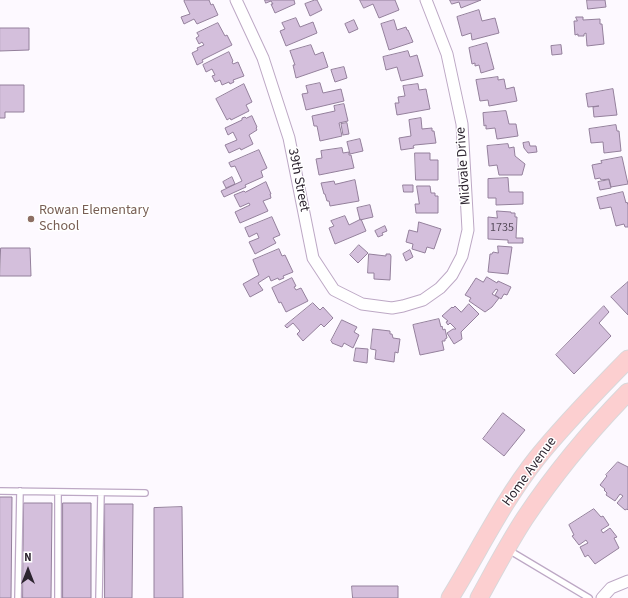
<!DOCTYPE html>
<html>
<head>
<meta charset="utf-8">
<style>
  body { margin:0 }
  #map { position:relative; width:628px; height:598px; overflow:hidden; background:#fdf9ff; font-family:"Source Sans 3",sans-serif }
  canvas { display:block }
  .north { position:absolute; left:8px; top:550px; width:40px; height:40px; -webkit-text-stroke:3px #fff; paint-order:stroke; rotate:0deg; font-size:11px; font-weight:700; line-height:16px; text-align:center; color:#2c242f }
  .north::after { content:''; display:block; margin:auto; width:14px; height:18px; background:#2c242f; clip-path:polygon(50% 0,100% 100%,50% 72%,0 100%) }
</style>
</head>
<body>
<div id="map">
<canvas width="628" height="598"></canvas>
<div class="north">N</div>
</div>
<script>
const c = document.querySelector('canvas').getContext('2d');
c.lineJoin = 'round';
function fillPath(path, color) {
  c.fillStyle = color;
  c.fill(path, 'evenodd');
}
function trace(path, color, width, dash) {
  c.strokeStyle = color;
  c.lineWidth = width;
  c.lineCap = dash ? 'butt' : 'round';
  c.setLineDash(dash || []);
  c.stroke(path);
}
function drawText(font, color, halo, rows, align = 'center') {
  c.font = font + ' "Source Sans 3",sans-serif';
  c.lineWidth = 3;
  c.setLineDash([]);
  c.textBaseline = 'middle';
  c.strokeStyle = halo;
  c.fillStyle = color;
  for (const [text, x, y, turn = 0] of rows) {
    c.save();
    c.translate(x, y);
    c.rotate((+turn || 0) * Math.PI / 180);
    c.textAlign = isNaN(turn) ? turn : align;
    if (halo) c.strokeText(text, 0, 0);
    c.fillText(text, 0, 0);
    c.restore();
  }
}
const building = new Path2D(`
  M186,0H209L211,5L213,4L218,15L197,24L194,19L184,24L181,17L190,14L184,1Z
  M265,0H294L295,4L275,13L271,4H273L271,1L266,3Z
  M315,0H317L322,10L310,16L305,4Z
  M360,0H395L399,10L379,18L373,4L364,8Z
  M450,0H481L461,8L459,2L452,4Z
  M587,0H605L606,7L588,9Z
  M479,10L482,21L495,18L499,33L472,40L471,33L462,36L457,17Z
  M576,17H583V20L600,19V24H602L604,44L587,46L586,33L584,34V36H578V34L575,35L574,21H577Z
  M296,18L300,27L313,22L317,33L286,46L280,31L285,29L282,23Z
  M354,20L358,29L349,33L345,24Z
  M394,20L397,30L406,27L407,30H408L413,42L389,50L381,24Z
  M218,23L225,36L227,35L232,45L202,60L203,62L197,65L192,53L198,50L197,48L204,45L202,42L199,44L196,38L199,36L197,33Z
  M0,28H29V50L0,51Z
  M487,43L494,69L481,73L479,65L475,66V63L472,64L469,48Z
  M311,45L315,55L323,52L328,67L296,78L293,65H295L290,51Z
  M561,45L562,54L552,55L551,46Z
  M408,51L410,57L417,55L423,76L401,81L397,67L386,70L383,57Z
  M229,52L233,61L232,62L233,64L238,62L244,76L233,80L234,82L230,84L229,82L222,85L220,80L215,82L212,76L215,75L212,69L206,72L203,65Z
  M344,67L347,78L335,82L331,70Z
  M498,77V80L504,79L506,89L514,87L517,101L489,106L488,100L480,101L476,80Z
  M320,83L323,93L341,89L344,101L306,110L302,94L308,93L306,86Z
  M244,84L252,102L246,105L249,111L231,120L230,118L227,120L216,99Z
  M418,84L419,90L426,89L430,109L397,115L395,103H399L398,97L405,96L403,86Z
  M0,85H24V112H5V118H0Z
  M613,89L617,115L594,117L593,107L599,106L588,107L586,94Z
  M344,104L348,121L339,123L342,136L320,141L317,126H314L312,116L335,111L334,106Z
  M506,111L509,124H516L518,136L497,139L495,128L486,129V125L484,126L483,113Z
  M252,116L257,127L256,128L257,130L249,135L253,144L241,150L240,148L229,153L225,145L237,140L233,132L228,135L225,128L242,120V118L245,117L246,118Z
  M421,118L422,129L432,128V131H434L436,143L415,145L413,146L414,148L401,150L399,138L411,136L409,120Z
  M347,123L349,134L343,135L341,124Z
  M616,125L617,131H619L621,151L604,153L603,142L591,143L589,129Z
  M360,139L363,151L350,154L347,142Z
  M529,142L530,146H536L537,152L528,153L524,148L523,143Z
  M508,144L509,148L514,147L515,156L525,164L522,175H499L497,165L489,166L487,146Z
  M342,148L343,153L349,152V155H351L354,168L319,175L316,159L322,158L321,151Z
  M259,150L267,168L261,171L263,177L245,185L246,187L224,197L221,191L242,181L235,166L231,167L229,163Z
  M415,153H430V160H438V180H416Z
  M622,157L628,184L611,187L609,179L601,180L600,178L595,179L592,165L602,163L601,161Z
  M232,177L235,184L226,188L223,182Z
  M508,178L509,192H523V204L496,205V198H488V179Z
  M355,180L359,201L330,206L329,201H327L325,194H324L321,183L334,181L335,184Z
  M609,180L611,188L600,190L598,182Z
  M266,182L271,194H270L271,198L263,201L268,211L240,223L235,212L250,205L249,203L240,207L234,195L244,191L245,192Z
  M403,185H413V192H404Z
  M417,186H430L431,193H435V196H438V213H416L415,204H419Z
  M623,192L626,203L627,202L628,205V227H625L624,224L616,226L611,207L600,209L597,198Z
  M370,205L373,217L360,220L357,208Z
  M497,211L511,212V213H515V217H517L516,238H523V243H508V240L488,239V217L497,218Z
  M345,216L349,225L361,219L366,231L335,244L329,228L334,226L331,221Z
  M272,217L280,235L273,238L276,243L255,254L249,242L259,238L257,233L249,237L245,228Z
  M419,222L441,229L434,249L427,247L425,253L412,249L413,244L406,242L409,230L417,232Z
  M385,226L387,231L382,233L383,235L378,237L375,231Z
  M359,245L368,253L358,263L350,255Z
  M498,246L512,247L508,274L488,272L490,254H492L493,252L498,253Z
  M1,248H30L31,276H0Z
  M279,249L282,256L285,255L293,272L283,276L284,278L279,280L278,278L271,281L269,276L258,283L263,290L250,297L243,284L259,275L253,260Z
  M410,250L413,257L406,261L403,254Z
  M369,254L386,256V254H390L391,256L390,280L374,279V273H368Z
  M487,277L497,283L498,281L511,287L507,295L504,294L501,299L495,295L498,290L496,289L492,294L499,298L492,307L485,312L469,301L471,298L465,295L476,278L483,282Z
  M292,278L296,286L294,287L296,290L301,288L308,301L286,312L281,302L279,303L272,288Z
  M628,282V315L611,297Z
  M313,303L320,310L323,307L333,318L324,327L321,324L303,341L297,334L300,331L293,323L287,328L285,326Z
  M469,304L479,314L461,332L462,339L454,344L447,333L453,329H456L450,323L448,325L446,322L448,321L442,316L452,307L453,308L455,306L461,312Z
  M604,306L609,312L599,323L611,336L574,374L556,355Z
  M439,319L441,327L442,326L443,330L445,329L447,338L445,339V341H442L444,350L420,355L413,325Z
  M342,320L357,327L354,332L359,335L353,348L344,343L342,347L332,343V342L331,341Z
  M373,329L390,331V334H392L393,338L400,339L398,353L395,352L394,362L375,359L376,350L371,349Z
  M356,348L368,349L367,363L354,361Z
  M503,413L525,430L504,456L483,439Z
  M618,462L628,467V510L627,509L625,510L617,503L623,496L620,494L615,501L606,495L607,493L604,490L605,489L600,485L607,476L606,475Z
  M0,497H12L11,598H0Z
  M24,503H52L51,598H23Z
  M63,503H91V598H63Z
  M105,504H133L132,598H105Z
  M182,507L183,598H154V508Z
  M594,509L601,517L603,516L609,525L601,530L603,533L610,528L617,537L614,538L619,548L595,564L588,555L585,557L580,547L588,543L586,540L579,545L572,536L574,535L569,525Z
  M352,586H398V598H353Z`);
const lane = new Path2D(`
  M0,491L145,493
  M58,493V598
  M507,549L589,598
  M18,598L20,491
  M99,598L101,493`);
const street = new Path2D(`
  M236,0L263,58L289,138L313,258L334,290L362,304L392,308L403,306L423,300L440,288L452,275L462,256L468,230L462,124L447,54L426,0
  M602,598L611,588L628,581`);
const primary = new Path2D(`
  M450,598C479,551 503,501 537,458C565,423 597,391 628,359
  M479,598C494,571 508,544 525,518C555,473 590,431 628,392`);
const markers = [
  [31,219,4,"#8d6e63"]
];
const numberNames = [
  ["1735",502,228]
];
const streetNames = [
  ["Midvale Drive",464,166,-94],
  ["39th Street",298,180,79],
  ["Home Avenue",530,472,-54]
];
const educationNames = [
  ["Rowan Elementary",39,211],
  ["School",39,227]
];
fillPath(building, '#d4bfdc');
trace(building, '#94809c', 1);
trace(lane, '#bda8c5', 8);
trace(street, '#bda8c5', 13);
trace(primary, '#d9d8da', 19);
trace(lane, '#fff', 5.5);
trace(street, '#fff', 11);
trace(primary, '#fccfd0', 17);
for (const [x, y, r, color] of markers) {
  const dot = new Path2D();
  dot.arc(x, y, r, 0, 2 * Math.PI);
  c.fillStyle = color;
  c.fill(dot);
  trace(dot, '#fff', 1.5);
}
drawText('12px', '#564b5a', null, numberNames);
drawText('14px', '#2c242f', '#fff', streetNames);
drawText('14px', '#785e54', '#fff', educationNames, 'left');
</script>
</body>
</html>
